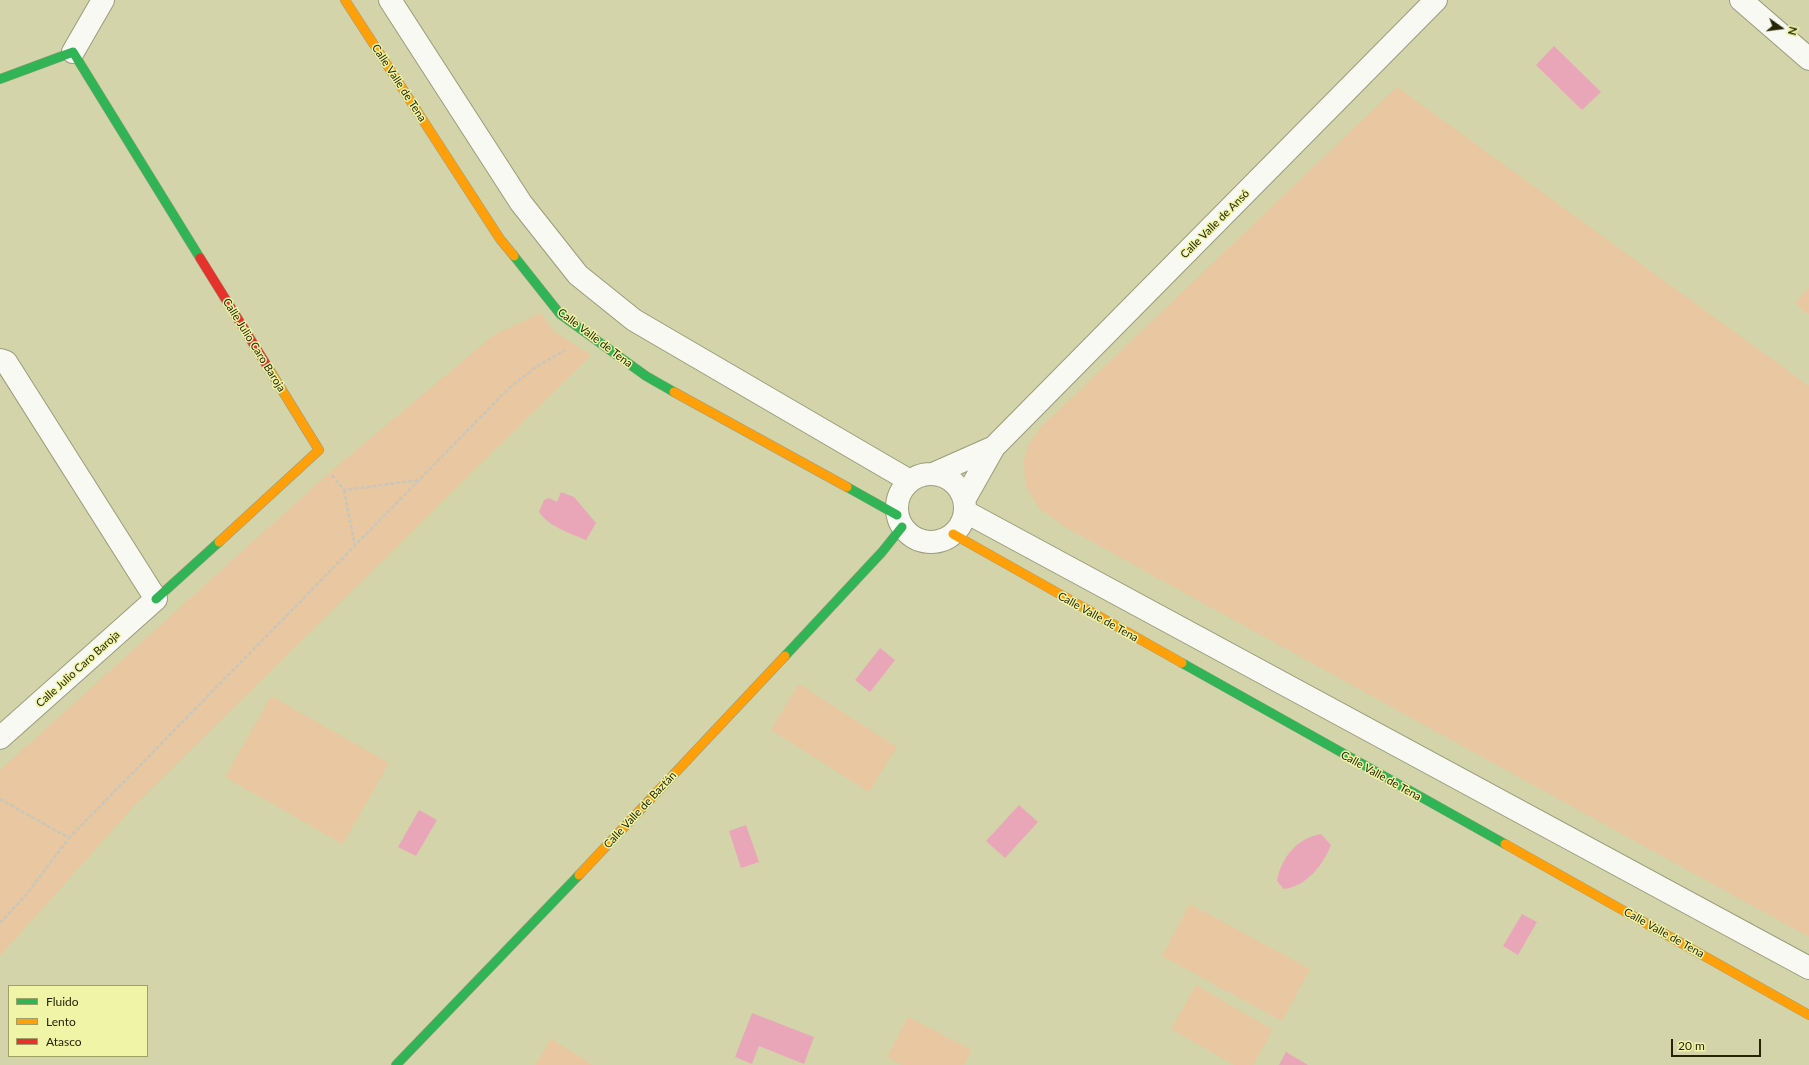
<!DOCTYPE html>
<html>
<head>
<meta charset="utf-8">
<style>
  body { margin:0 }
  #map { position:relative; width:1809px; height:1065px; overflow:hidden; background:#d3d4aa; font-family:Lato,sans-serif }
  canvas { display:block }
  .legend { position:absolute; left:8px; top:985px; width:140px; height:72px; box-sizing:border-box; background:#eff4a6; border:1px solid #9ea166; margin:0; padding:5px 7px; list-style:none; font-size:12px; color:#252506 }
  .legend li { display:flex; align-items:center; gap:8px; height:20px }
  .legend b { width:20px; border:1px solid #9ea166 }
  .north { position:absolute; left:1761px; top:8px; width:40px; height:40px; -webkit-text-stroke:3px #eff4a6; paint-order:stroke; rotate:104deg; font-size:11px; font-weight:700; line-height:16px; text-align:center; color:#252506 }
  .north::after { content:''; display:block; margin:auto; width:14px; height:18px; background:#252506; clip-path:polygon(50% 0,100% 100%,50% 72%,0 100%) }
  .scale { position:absolute; left:1671px; top:1039px; width:90px; height:18px; box-sizing:border-box; border:2px solid #252506; border-top:0; padding-left:5px; font-size:12px; line-height:14px; white-space:nowrap; color:#252506; -webkit-text-stroke:3px #eff4a6; paint-order:stroke }
</style>
</head>
<body>
<div id="map">
<canvas width="1809" height="1065"></canvas>
<ul class="legend">
<li><b style="height:5px;background:#30b455"></b>Fluido</li>
<li><b style="height:5px;background:#ff9f0a"></b>Lento</li>
<li><b style="height:5px;background:#e5322d"></b>Atasco</li>
</ul>
<div class="north">N</div>
<div class="scale">20 m</div>
</div>
<script>
const c = document.querySelector('canvas').getContext('2d');
c.lineJoin = 'round';
function fillPath(path, color) {
  c.fillStyle = color;
  c.fill(path, 'evenodd');
}
function trace(path, color, width, dash) {
  c.strokeStyle = color;
  c.lineWidth = width;
  c.lineCap = dash ? 'butt' : 'round';
  c.setLineDash(dash || []);
  c.stroke(path);
}
function drawText(font, color, halo, rows, align = 'center') {
  c.font = font + ' Lato,sans-serif';
  c.lineWidth = 3;
  c.setLineDash([]);
  c.textBaseline = 'middle';
  c.strokeStyle = halo;
  c.fillStyle = color;
  for (const [text, x, y, turn = 0] of rows) {
    c.save();
    c.translate(x, y);
    c.rotate((+turn || 0) * Math.PI / 180);
    c.textAlign = isNaN(turn) ? turn : align;
    if (halo) c.strokeText(text, 0, 0);
    c.fillText(text, 0, 0);
    c.restore();
  }
}
const green = new Path2D(`
  M1397,87L1809,386V937L1065,527L1039,508L1027,489L1023,465L1028,445L1040,428Z
  M1809,287V315L1795,303Z
  M541,313L553,331L591,355L135,805L0,956V770L330,472L494,335Z
  M799,684L897,747L869,792L771,730Z
  M271,696L389,763L343,844L225,777Z
  M1190,904L1310,969L1282,1021L1162,956Z
  M1196,985L1273,1030L1253,1065H1234L1171,1029Z
  M908,1017L972,1050L964,1065H902L887,1057Z
  M551,1039L593,1065H535Z`);
const water = new Path2D(`
  M1554,46L1601,92L1582,110L1536,65Z
  M561,492L574,497L596,523L586,540C570,533 549,527 539,512L544,500L549,498L557,502Z
  M880,648L895,660L870,692L855,680Z
  M1019,805L1038,822L1005,858L986,841Z
  M419,810L437,820L416,856L398,847Z
  M746,825L759,862L741,868L729,831Z
  M1321,834L1331,845C1323,865 1307,886 1284,889L1277,881C1281,858 1297,838 1321,834Z
  M1522,914L1537,922L1518,955L1503,946Z
  M752,1013L814,1037L804,1064L759,1046L752,1064L735,1057Z
  M1286,1052L1308,1065H1279Z`);
const path = new Path2D(`
  M332,475L344,490L419,480
  M344,490L355,546
  M0,799L69,838L508,389L536,367L565,350
  M0,923L26,895L69,838`);
const street = new Path2D(`
  M390,0L521,203L578,275L634,320L910,481
  M1741,0L1809,59
  M73,52L103,0
  M0,360L6,362L156,599L0,738
  M897 508a34 34 0 1 1 68 0a34 34 0 1 1-68 0Z
  M933,474L994,447
  M964,500L994,447L1436,0
  M966,512L1809,968`);
const fast = new Path2D(`
  M0,79L73,52L200,258
  M514,256L560,314L646,376L674,392
  M847,487L897,515
  M156,599L219,542
  M785,656L882,552L902,527
  M1182,663L1505,844
  M396,1065L579,875`);
const slow = new Path2D(`
  M345,0L500,239L514,256
  M674,392L847,487
  M953,534L1182,663
  M219,542L319,450L269,369
  M1505,844L1809,1015
  M579,875L785,656`);
const jam = new Path2D(`
  M200,258L269,369`);
const streetNames = [
  ["Calle Valle de Tena",399,83,57],
  ["Calle Valle de Ansó",1215,224,-45],
  ["Calle Valle de Tena",595,338,37],
  ["Calle Julio Caro Baroja",254,345,58],
  ["Calle Valle de Tena",1098,617,29],
  ["Calle Julio Caro Baroja",78,669,-42],
  ["Calle Valle de Tena",1381,776,29],
  ["Calle Valle de Baztán",640,810,-47],
  ["Calle Valle de Tena",1664,933,29]
];
fillPath(green, '#e9c7a0');
fillPath(water, '#e9a6b9');
trace(street, '#9b9c7b', 24);
trace(fast, '#9b9c7b', 10);
trace(slow, '#9b9c7b', 10);
trace(jam, '#9b9c7b', 10);
trace(path, '#c7c7bb', 2.5, [4, 2]);
trace(street, '#f8f9f2', 22);
trace(fast, '#30b455', 9);
trace(slow, '#ff9f0a', 9);
trace(jam, '#e5322d', 9);
drawText('11px', '#252506', '#eff4a6', streetNames);
</script>
</body>
</html>
